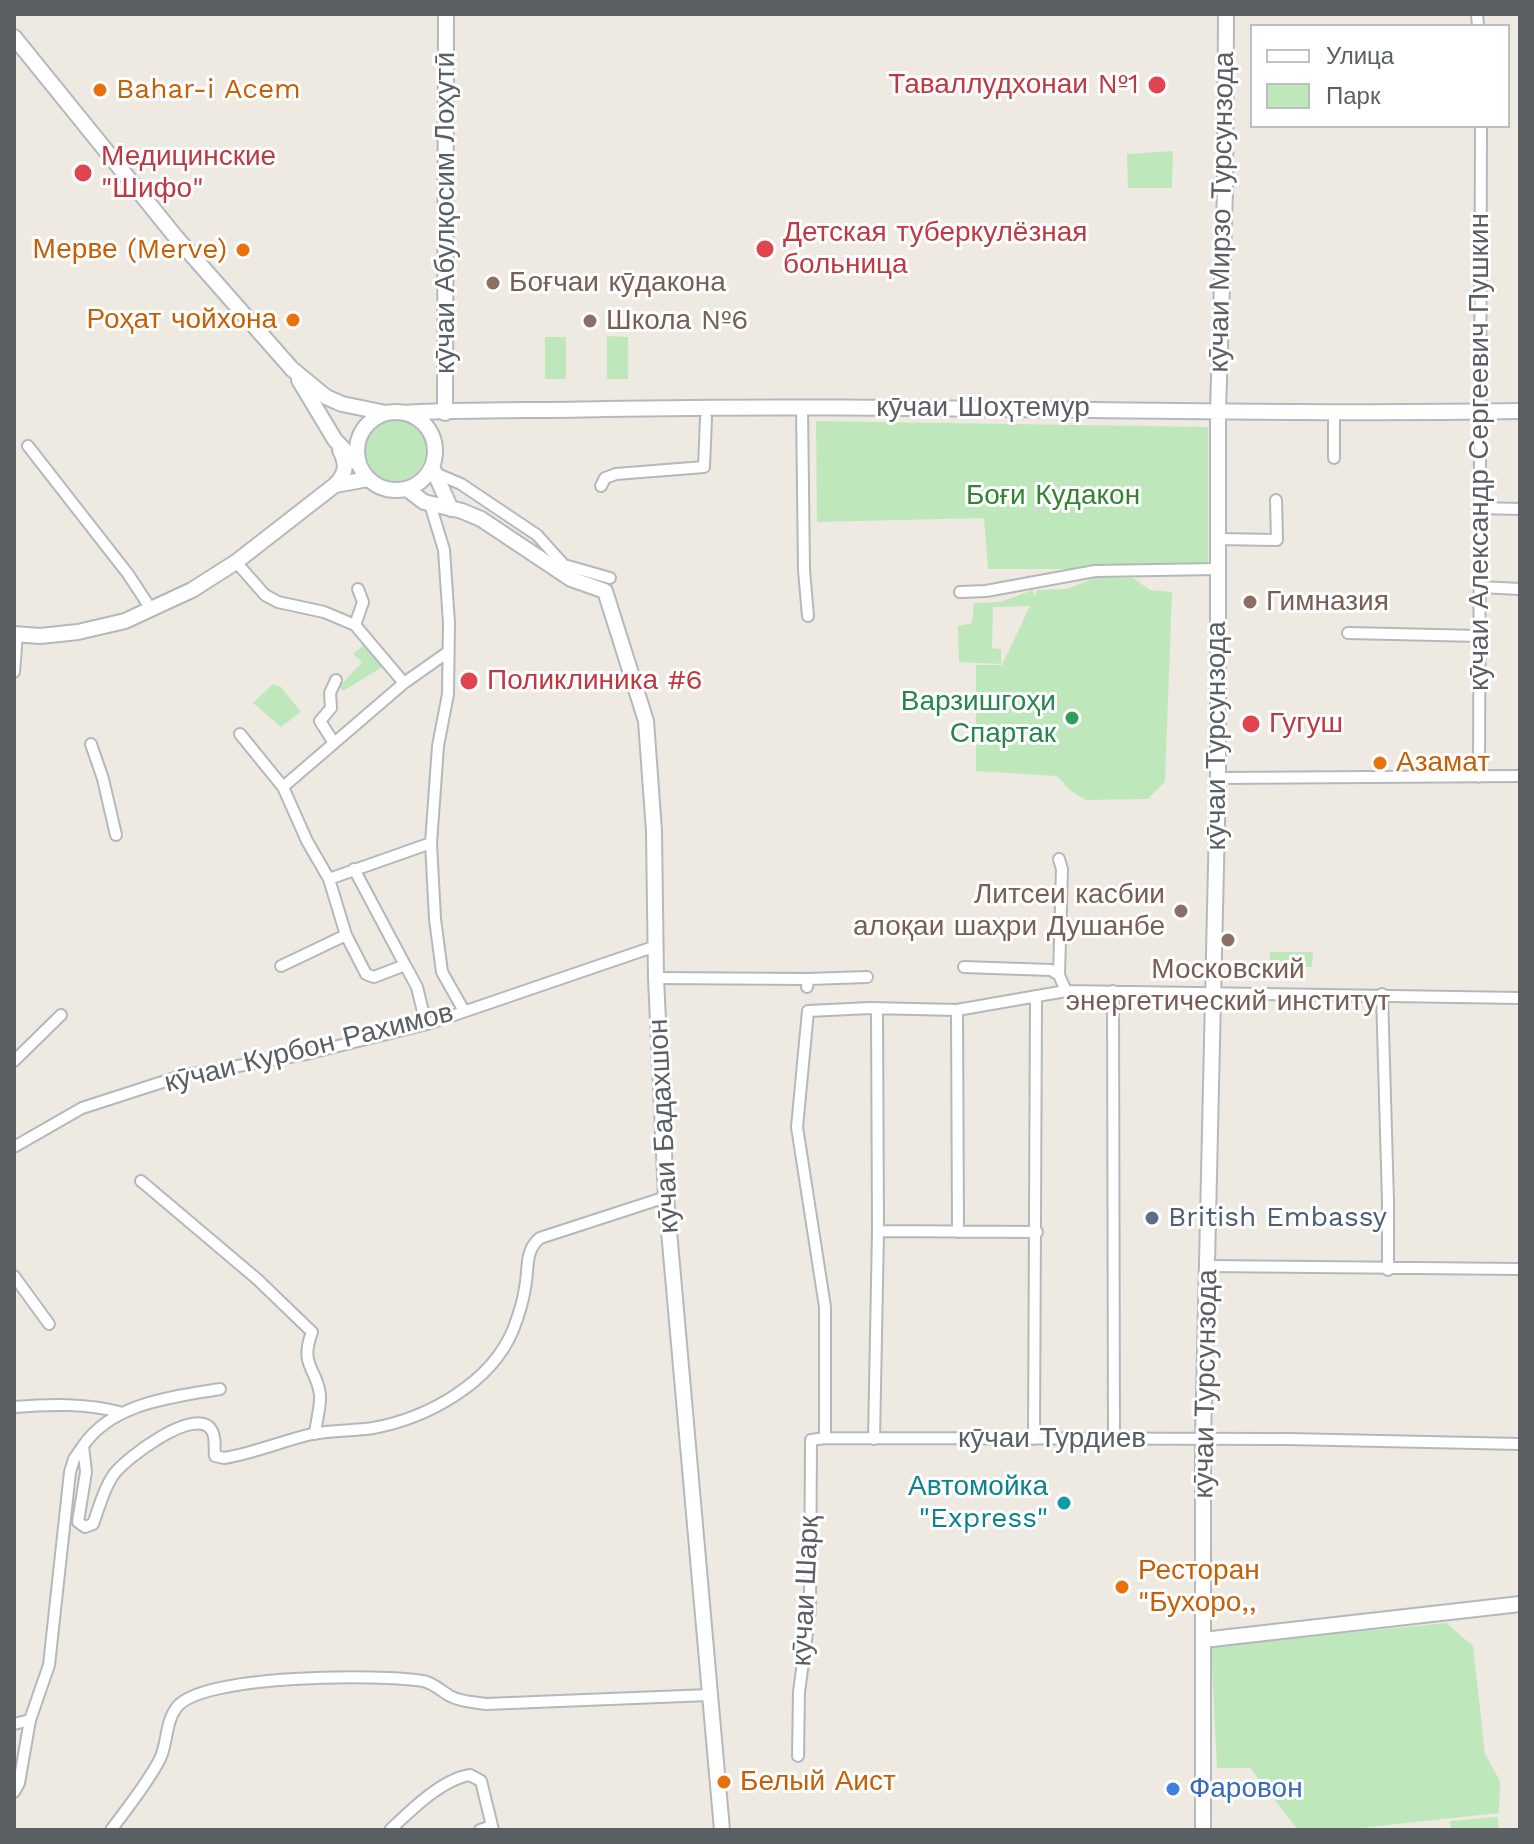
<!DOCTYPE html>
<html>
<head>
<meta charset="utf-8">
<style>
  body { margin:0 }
  #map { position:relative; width:1534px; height:1844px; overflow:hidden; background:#eeeae1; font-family:"Work Sans",sans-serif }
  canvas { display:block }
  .frame { position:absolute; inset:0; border:16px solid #5a5f63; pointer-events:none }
  .legend { position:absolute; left:1250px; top:24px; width:260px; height:104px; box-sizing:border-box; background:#fff; border:2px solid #bdbfc1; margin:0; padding:10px 14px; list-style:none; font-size:24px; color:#5a5f63 }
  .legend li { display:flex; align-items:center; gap:16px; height:40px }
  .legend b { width:40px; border:2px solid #bdbfc1 }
</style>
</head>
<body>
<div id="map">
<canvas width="1534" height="1844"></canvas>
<div class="frame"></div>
<ul class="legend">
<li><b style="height:10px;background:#fff"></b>Улица</li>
<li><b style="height:22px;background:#bfe7bc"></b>Парк</li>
</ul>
</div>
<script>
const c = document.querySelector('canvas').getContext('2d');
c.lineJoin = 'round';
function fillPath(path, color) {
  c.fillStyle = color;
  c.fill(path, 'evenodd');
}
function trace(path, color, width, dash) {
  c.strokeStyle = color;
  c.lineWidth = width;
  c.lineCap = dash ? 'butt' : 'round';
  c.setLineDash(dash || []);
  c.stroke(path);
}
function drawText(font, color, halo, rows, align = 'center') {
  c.font = font + ' "Work Sans",sans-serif';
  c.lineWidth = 6;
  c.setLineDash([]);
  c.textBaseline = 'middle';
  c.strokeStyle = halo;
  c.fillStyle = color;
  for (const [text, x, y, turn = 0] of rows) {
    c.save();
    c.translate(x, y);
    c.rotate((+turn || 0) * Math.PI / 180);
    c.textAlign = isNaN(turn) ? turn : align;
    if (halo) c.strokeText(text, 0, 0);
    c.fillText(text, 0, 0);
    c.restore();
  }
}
const green = new Path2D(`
  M1173,151L1172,188H1128L1127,154Z
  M607,336L628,337V379H607Z
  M545,337H566V379H545Z
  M364 450a31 31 0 1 1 62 0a31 31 0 1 1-62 0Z
  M816,421L1208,427V569H988L984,518L817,522Z
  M1097,577L1133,578L1150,590L1172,592L1165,782L1148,799L1086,800L1071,791L1057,776L976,771V665H1002L1030,606L993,607L992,648L1001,649V664L959,662L958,626L972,623L974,603L1000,602L1033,590L1034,597L1037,590L1067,589Z
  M364,645L384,666L343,691L339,687L362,662L353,654Z
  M273,684L281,687L301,712L281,727L253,703Z
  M1270,952H1313L1312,967H1269Z
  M1446,1623L1473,1646L1485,1754L1500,1781L1499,1813L1342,1830H1298L1250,1768H1217L1211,1646Z
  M1498,1817L1499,1830H1451L1450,1821Z`);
const minor = new Path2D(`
  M1477,14L1478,26
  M802,406L804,570L808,616
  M28,446L128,574L151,609
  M1334,458V414
  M435,473L461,484L537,535L564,565L610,578
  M601,486L605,478L616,474L704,467L706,418
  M430,504L444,550L449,623L448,694L438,746L431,843L435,919L442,972L464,1011
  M1480,508L1520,509
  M1217,539L1277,540L1276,500
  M236,562L265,595L278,602L324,612L355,625L404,683
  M1480,587L1520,589
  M960,592L986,591L1095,571L1217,569
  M355,625L363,602L358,589
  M1348,633L1480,636
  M14,672L17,634
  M240,734L283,787L307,841L329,879L346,935L366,974L374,977L405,965L417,987L426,1024
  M334,743L320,721L331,708L330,693L336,680
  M91,744L103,779L116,835
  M1479,777L1481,126
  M1218,778L1520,776
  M283,787L404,683L448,652
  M1059,859L1062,869L1059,975L1066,991
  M354,869L405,965
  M329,879L431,843
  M281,966L346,935
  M964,967L1051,970L1059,975
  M656,978L808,979L807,987
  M808,979L867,977
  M1113,991L1114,1439
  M1382,994L1388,1201V1270
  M957,1010L958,1232
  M14,1061L61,1015
  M14,1147L82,1108L181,1076L306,1054L431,1023L656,946
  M141,1181L257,1279L312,1332C299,1366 317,1368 320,1395C321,1406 316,1422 315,1434
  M878,1231L1037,1232
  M1208,1266L1520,1269
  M14,1276L49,1324
  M14,1407C50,1404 88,1403 123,1413
  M825,1438V1307L797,1127L808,1011L870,1008L957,1010L1066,991L1520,998
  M874,1439L878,1231L877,1009
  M1034,1439L1036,996
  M83,1446C112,1403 172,1397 220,1389
  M14,1724L30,1720L49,1665L70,1472L74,1459L83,1446L86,1472L78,1522L85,1527L93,1524C99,1508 103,1491 112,1477C122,1460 198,1403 212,1431C216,1437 214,1448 215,1456L224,1458C254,1453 282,1441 312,1434C332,1430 353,1431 373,1428C428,1418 491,1383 513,1330C518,1317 523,1302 525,1288C529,1269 524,1251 540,1238L666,1197
  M798,1756L799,1692L810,1610L811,1440L825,1438L1288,1439L1520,1444
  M14,1792L19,1783L30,1720
  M111,1830C128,1807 147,1784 160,1759C168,1742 165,1722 177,1707C203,1674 381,1674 423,1681C434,1683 441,1691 450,1696C461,1702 473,1702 486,1704L709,1695
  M390,1830C410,1811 442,1779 470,1775L481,1781L493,1830
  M480,1830L492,1826`);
const tertiary = new Path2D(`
  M1218,410L1225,191L1226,14
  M445,413L446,14
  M14,634L40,636L78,632L125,621L192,590L236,562L335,485L368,479
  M1203,1640L1520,1604`);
const secondary = new Path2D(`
  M14,37L175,236L292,369L326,397L342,404L386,413
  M299,380L335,440L359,465
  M357 451a39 39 0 1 1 78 0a39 39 0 1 1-78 0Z
  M404,413C471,409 538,411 604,409C910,403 1215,416 1520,411
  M432,467L451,509
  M335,485C347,473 347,464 340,450
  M407,489L424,502L462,511L481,519L571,579L605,591L646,721L654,831L656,978L666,1197L722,1830
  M1203,1830V1439L1218,778V410`);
const markers = [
  [1157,85,10,"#e0444e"],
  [100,90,8,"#e8710a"],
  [83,173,10,"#e0444e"],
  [765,249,10,"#e0444e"],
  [243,250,8,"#e8710a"],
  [493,283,8,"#8d6e63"],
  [293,320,8,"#e8710a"],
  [590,321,8,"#8d6e63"],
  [1250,602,8,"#8d6e63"],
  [469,681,10,"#e0444e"],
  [1072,718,8,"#2e9e5b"],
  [1251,724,10,"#e0444e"],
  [1380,763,8,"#e8710a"],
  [1181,911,8,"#8d6e63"],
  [1228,940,8,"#8d6e63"],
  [1152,1218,8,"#5c6f8a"],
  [1064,1503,8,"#0f9aa8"],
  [1122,1587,8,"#e8710a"],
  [724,1782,8,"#e8710a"],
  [1173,1789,8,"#3f7fe0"]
];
const healthNames = [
  ["Таваллудхонаи №1",1139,85,"right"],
  ["Медицинские",101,157],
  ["\"Шифо\"",101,189],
  ["Детская туберкулёзная",783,233],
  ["больница",783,265],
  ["Поликлиника #6",487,681],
  ["Гугуш",1269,724]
];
const foodNames = [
  ["Bahar-i Acem",116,90],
  ["Мерве (Merve)",227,250,"right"],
  ["Роҳат чойхона",277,320,"right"],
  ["Азамат",1396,763],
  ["Ресторан",1138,1571],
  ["\"Бухоро,,",1138,1603],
  ["Белый Аист",740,1782]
];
const streetNames = [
  ["кӯчаи Мирзо Турсунзода",1222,212,-89],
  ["кӯчаи Абулқосим Лоҳутӣ",446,213,-90],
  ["кӯчаи Шоҳтемур",983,408],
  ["кӯчаи Александр Сергеевич Пушкин",1480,452,-90],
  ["кӯчаи Турсунзода",1217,736,-90],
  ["кӯчаи Курбон Рахимов",309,1048,-14],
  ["кӯчаи Бадахшон",664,1126,-93],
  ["кӯчаи Турсунзода",1206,1384,-89],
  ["кӯчаи Турдиев",1052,1439],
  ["кӯчаи Шарқ",806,1591,-87]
];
const educationNames = [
  ["Боғчаи кӯдакона",509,283],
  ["Школа №6",606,321],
  ["Гимназия",1266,602],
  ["Литсеи касбии",1165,895,"right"],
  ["алоқаи шаҳри Душанбе",1165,927,"right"],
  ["Московский",1228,970,"center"],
  ["энергетический институт",1228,1002,"center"]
];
const parkNames = [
  ["Боғи Кудакон",1053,496]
];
const leisureNames = [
  ["Варзишгоҳи",1056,702],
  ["Спартак",1056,734]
];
const serviceNames = [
  ["British Embassy",1168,1218]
];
const cultureNames = [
  ["Автомойка",1048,1487],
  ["\"Express\"",1048,1519]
];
const shopNames = [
  ["Фаровон",1189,1789]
];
fillPath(green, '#bfe7bc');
trace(minor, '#b4b8bd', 14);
trace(tertiary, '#b4b8bd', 18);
trace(secondary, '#b5b9bf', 18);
trace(minor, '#fff', 10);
trace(tertiary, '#fff', 14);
trace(secondary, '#fff', 14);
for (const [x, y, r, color] of markers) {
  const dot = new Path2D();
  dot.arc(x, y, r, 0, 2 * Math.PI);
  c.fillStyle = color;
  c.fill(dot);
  trace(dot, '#fff', 3);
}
drawText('28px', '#be3a42', '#fff', healthNames, 'left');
drawText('28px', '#c56008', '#fff', foodNames, 'left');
drawText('28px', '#5a5f63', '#fff', streetNames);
drawText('28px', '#785e54', '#fff', educationNames, 'left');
drawText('28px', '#338430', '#fff', parkNames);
drawText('28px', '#27864d', '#fff', leisureNames, 'right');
drawText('28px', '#4e5e75', '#fff', serviceNames, 'left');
drawText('28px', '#0d838f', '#fff', cultureNames, 'right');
drawText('28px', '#366cbe', '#fff', shopNames, 'left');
</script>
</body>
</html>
